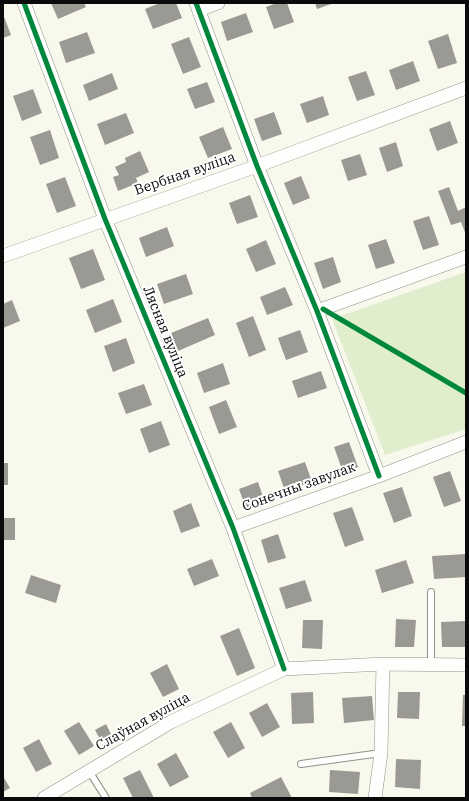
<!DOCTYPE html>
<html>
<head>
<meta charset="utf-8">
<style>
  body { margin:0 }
  #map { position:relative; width:469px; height:801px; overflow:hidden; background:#f9f8ed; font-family:"IBM Plex Serif",serif }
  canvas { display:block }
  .frame { position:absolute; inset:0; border:4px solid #0a0a0a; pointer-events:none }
</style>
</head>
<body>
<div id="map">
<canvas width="469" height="801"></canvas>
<div class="frame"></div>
</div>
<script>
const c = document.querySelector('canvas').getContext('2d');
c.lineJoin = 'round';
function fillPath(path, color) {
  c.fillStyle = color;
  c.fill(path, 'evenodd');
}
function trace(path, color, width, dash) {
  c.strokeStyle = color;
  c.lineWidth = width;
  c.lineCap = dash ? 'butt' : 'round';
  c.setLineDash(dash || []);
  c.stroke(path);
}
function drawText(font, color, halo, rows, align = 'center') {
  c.font = font + ' "IBM Plex Serif",serif';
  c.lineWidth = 4;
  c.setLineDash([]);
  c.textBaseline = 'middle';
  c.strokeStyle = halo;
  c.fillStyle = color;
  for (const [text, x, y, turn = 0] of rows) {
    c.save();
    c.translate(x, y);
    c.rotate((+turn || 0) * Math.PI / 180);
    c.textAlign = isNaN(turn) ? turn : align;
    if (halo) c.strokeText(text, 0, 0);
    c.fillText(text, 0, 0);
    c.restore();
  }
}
const green = new Path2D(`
  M466,272V429L385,455L332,319Z`);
const building = new Path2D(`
  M51,3H84L86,7L58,19Z
  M160,3H176L182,18L153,29L145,9Z
  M277,3H287L294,22L274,29L266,7Z
  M315,3H334L317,9Z
  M246,13L253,32L227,41L221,22Z
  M3,14L11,35L3,38Z
  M87,32L95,53L66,63L59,42Z
  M448,34L457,63L438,69L428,41Z
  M189,37L201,67L183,74L171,44Z
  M413,61L420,81L396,90L389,70Z
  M366,71L375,95L357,101L348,77Z
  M112,73L118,89L89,101L83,85Z
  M207,82L215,102L195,109L187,89Z
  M33,89L42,113L22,121L13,96Z
  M323,96L329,115L307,123L300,104Z
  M274,112L282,134L262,141L254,119Z
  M126,113L134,133L105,145L97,124Z
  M450,121L458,143L437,151L429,129Z
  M223,127L232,149L208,158L199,137Z
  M50,130L59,158L40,165L30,137Z
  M396,142L403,166L387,172L379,148Z
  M140,151L149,172L136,178L138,183L118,191L113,177L119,175L115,167L126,162L125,158Z
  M360,154L367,175L348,181L341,160Z
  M301,176L310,198L293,205L284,183Z
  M65,177L76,206L57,213L46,184Z
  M449,187L458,211L466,207V235L461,222L451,225L438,191Z
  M250,195L258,217L237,224L229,203Z
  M429,216L439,245L423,250L413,221Z
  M167,227L174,246L146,257L139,238Z
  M386,239L395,263L376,269L368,245Z
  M266,240L276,264L256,272L246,249Z
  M93,249L105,280L81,289L69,258Z
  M333,257L341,282L323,289L314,263Z
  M186,274L193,294L164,304L157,284Z
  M285,287L293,305L267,315L260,297Z
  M113,299L122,322L95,333L86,310Z
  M12,300L20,321L3,328V304Z
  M253,316L266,350L249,357L236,323Z
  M208,318L215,335L178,351L171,333Z
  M300,330L308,352L286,360L278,338Z
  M126,338L135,363L113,372L104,346Z
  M223,363L230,384L204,393L197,373Z
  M321,371L327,388L298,398L292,381Z
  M144,384L152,405L126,414L118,393Z
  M226,400L237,427L219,434L209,407Z
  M161,421L170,445L149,453L140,429Z
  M349,442L358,467L343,472L334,447Z
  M305,462L312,482L285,491L278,471Z
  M3,463H8V485H3Z
  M450,471L461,501L444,507L433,477Z
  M258,482L265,503L246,509L239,489Z
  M402,487L412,516L394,523L383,493Z
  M191,503L200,526L181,533L173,511Z
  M352,507L364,540L345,547L333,513Z
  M3,518H15V540H3Z
  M278,534L286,558L268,563L261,540Z
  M466,554V577L434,579L432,556Z
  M212,559L219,576L194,586L187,569Z
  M406,560L414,583L382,593L375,570Z
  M31,575L61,585L56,603L25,593Z
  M305,580L312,601L286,609L279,588Z
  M396,619L416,620L414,647H395Z
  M303,620H323L322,649L302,648Z
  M466,621V647H442L441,622Z
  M239,628L255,668L237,676L220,636Z
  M167,664L179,689L163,697L150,673Z
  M313,692L314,723L292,724L291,693Z
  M398,692H420L419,719L397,718Z
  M463,695H466V726H462Z
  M372,696L374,720L344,723L342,698Z
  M267,703L280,727L262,737L249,713Z
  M79,722L94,746L79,755L64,731Z
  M231,722L245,748L228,758L213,732Z
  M106,724L113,738L102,743L95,730Z
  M39,739L52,764L36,772L23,748Z
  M176,753L189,777L170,787L157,764Z
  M396,759L421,760L420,789L395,787Z
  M140,770L154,798H133L123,778Z
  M330,770L360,772L358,794L329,792Z
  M3,776L10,788L3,792Z
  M281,777L292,798H252L250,793Z`);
const service = new Path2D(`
  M431,665V592
  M301,764L381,753
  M89,771L106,798`);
const minor = new Path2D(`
  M24,3L105,219L233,528L284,669
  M196,3L257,166L317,311L379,476
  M199,10L218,3
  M3,256L257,166L466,88
  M317,311L466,257
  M233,528L379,476L466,442
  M44,798L171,722L284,669L383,664L466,665
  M375,798L381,753L383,664`);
const cycleway = new Path2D(`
  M24,3L105,219L233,528L284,669
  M196,3L257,166L317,311L379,476
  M323,309L466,393`);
const streetNames = [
  ["Вербная вуліца",185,174,-19],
  ["Лясная вуліца",165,332,68],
  ["Сонечны завулак",299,487,-20],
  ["Слаўная вуліца",143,722,-29]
];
fillPath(green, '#e0eece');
fillPath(building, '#9b9994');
trace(service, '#92918c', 8);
trace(minor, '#92918c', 14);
trace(service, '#fefefc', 6);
trace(minor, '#fefefc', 13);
trace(cycleway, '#00873e', 5);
drawText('14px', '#0a0a0a', '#fff', streetNames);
</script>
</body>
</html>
